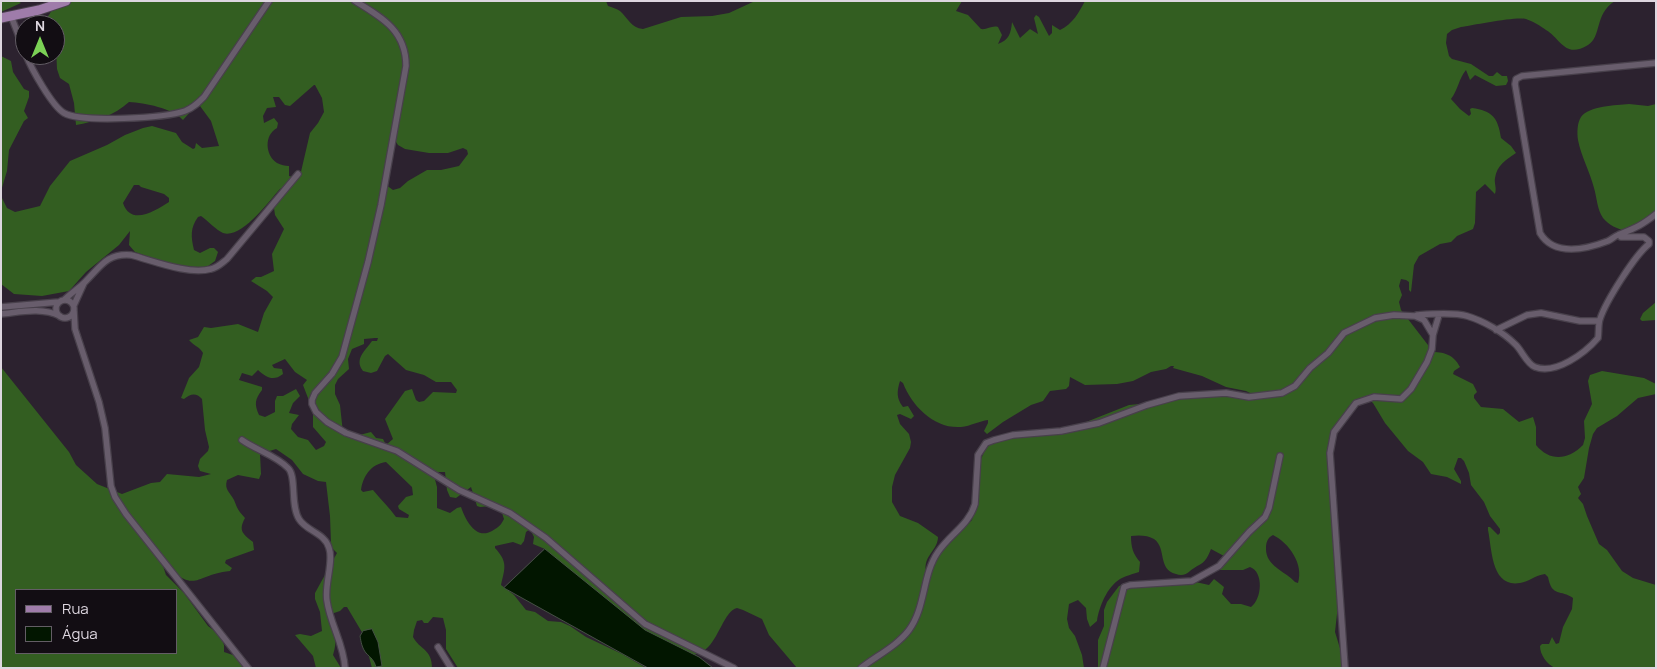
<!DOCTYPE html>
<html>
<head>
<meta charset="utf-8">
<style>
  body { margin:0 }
  #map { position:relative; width:1657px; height:669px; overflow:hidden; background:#2c222f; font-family:Manrope,sans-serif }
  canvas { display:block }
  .frame { position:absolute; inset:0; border:2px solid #ddd6df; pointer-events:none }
  .legend { position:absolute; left:15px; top:589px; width:162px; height:65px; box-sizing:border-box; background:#120d13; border:1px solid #635d65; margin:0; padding:6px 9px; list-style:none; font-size:15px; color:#ddd6df }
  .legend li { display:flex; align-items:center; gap:10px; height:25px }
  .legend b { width:25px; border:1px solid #635d65 }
  .north { position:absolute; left:15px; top:15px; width:50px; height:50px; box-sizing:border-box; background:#120d13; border:1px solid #635d65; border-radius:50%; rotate:0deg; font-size:14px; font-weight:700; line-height:20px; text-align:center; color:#ddd6df }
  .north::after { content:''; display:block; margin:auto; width:18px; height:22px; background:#7bd155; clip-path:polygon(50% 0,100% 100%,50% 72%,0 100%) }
</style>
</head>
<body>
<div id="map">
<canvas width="1657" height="669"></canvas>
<div class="frame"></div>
<ul class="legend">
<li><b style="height:6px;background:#9f7caa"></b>Rua</li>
<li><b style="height:14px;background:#021600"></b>Água</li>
</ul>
<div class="north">N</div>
</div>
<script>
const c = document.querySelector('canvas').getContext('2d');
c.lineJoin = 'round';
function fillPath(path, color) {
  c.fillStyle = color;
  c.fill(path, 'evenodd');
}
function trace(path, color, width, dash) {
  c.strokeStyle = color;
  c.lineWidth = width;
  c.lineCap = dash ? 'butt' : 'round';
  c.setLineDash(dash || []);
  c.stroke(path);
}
const forest = new Path2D(`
  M1,1H18L21,3L1,12Z
  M57,1H606L608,6C612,7 617,9 620,11C628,18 631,28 643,29L681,17L712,16L729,13L755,1H962L956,11L968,15L981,29C987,30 992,25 998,27L1002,35L998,44C1009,40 1011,33 1012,22L1020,38L1030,29L1038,34L1034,18L1036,15L1039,17L1049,36L1052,33V25L1060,30C1073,24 1079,12 1085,1H1615C1594,14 1602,37 1588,45C1565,59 1561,39 1546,30C1541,26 1532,21 1526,19C1517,16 1473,25 1461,27L1452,30L1447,34L1446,43L1449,56L1452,59L1471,64L1489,76H1493L1497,72L1502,76H1507L1508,81L1506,85L1496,86L1475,75L1470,80L1466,70C1459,78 1458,90 1451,99L1460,109L1469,116L1471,114L1470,109L1472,108C1492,111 1498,117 1501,138L1511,146L1516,153C1506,160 1497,165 1495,178C1494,183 1497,188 1495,194L1485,184L1476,192L1475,223L1473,229L1457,236L1451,242L1440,244L1419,256L1414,265L1411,292L1409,290V282L1406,280L1401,279L1399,286L1402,295L1399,302L1401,310L1428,345L1430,352C1444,352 1453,354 1460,367L1454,371L1453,374L1473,384L1477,392L1474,395V398L1481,407L1503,409L1519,422L1533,417L1536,427V445C1550,462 1568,460 1583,445L1585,438L1584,421L1592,404L1588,381L1590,375L1602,371L1644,378L1656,384V394L1638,398L1617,416L1597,428L1593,434L1589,448L1584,478L1578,487L1581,494L1578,498L1583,504L1587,516L1599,544L1607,550L1622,571L1633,578L1656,585V668H1555C1547,664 1540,655 1540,646L1542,644H1549L1552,637L1556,644L1559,643L1563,627L1572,609L1573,598C1561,589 1552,598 1548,577L1545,574C1535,575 1529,582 1520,583C1491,588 1492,549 1488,530V527H1490L1498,535L1500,533V529L1490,516L1484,502L1471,485L1469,473L1464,461L1461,458H1458L1454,469L1461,481V484L1447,477L1431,474L1423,462L1408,451L1385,423L1373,403L1368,399L1361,398L1348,407L1337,431L1332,455V536L1336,564L1338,605L1335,632L1346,668H1098V640L1104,626V610L1107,602L1119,586L1128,583L1191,584V581L1209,585L1214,579L1224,587L1222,594L1231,604H1241L1251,607C1262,599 1264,572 1250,567L1243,570H1221L1219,569L1224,556L1211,549C1204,566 1203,561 1190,571C1186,575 1181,576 1176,574C1157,569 1167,548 1154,539C1148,535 1138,535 1131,536C1131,547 1133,554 1140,562L1139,572C1133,574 1125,576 1120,579C1107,587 1099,607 1097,621L1090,627L1087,619L1086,608L1078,600L1069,604L1067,619L1069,628L1075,636L1082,655L1084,668H797L769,635L762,619L743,610L737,608C725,610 718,640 706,649C698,655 689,656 680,658L544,560L545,549L533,544L534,537L530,529L526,532L524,541L521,545L513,542L495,546V548C508,562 505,568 501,585L514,595L526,610L535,612L548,621L561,622L570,626L586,637L622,654L646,668H458L446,649V630L443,618L433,617L428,623H424L422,620L417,621L414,630L413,637C420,650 432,649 432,668H372L363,634L347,607H344L340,611L331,614C335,629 338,640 333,655L341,668H316L313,656L295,635L300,634L311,636L322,631L320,612L315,599V593L337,553L332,548L331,543L330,516L326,482L318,481L303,474L292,460L276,449L260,454L261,474L259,479L238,475L227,480C224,490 230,492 234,500C238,510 238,510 245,518C238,531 243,534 253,542L254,550L226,560L225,563L232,568L230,571C193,575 198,595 162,563L166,575L184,593L208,626L221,636L224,645V652L233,655L246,668H1V367L69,452L76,465L97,484L122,494L151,483L160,482L167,474L199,477L211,474L200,471L198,466L200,459L208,451L209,447L205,430L202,399C196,392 190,394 184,399L181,398L189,378L199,367L203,353C200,347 194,346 189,340L198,337L204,327L211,328L238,324L258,332L264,313L273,297L267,291L251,281L256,277H261L274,271L272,254L284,229L275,215L274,208L286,186L280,189C269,201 242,239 223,233C216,230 208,221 201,216L198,217C190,228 191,237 194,250L200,253L210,248H214L218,252L215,261L204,269L187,270L135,252L129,245L130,231L119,245L86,272L69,291L42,296L14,294L1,284V196L7,208L15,212L40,206L50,186L70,161L107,145L125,135L143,128L152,126L176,133L182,142L193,149L195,148L196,143L202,148L219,146L211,121L200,106L192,110L183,120C172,108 145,103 129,102C115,115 94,122 76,125L74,103L69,84L60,78L57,69L55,25H47L45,19L49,15ZM314,85H315L322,98L324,112L318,123L310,133L300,176L298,178L289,176V166C285,166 281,165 277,163C265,155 264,135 277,128L278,123L274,118L264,123L263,116L267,108L276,107L273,97H279L285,105L290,106ZM390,134H391L398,145L405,149L429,153H448L463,148L467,150L468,154L459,166L441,170H427L408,181L400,188L393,190L386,185L391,139ZM134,185H139L141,187L164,194L169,198V202C156,210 131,227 123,203ZM375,338H378L377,341H372C365,351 354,359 363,371L371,373L377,371L385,356L388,354L406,370L424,375L436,382H451L457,390L456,393L433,392L424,401L419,402L416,400L412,389L405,391L385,419L393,439L386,445L383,439L376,438L371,432L352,437L343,433L340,405L335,394V385L338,379L349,369L348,359L352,349L364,344V339ZM285,359L295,372L307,380L303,385L313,411V427L326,442L324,446L316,450L308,440L298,437L291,429L292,424L299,415L289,413L293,403L300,396L296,389L283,396H277L275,401V412L265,417L259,415C254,404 255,399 262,390V387L239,380L242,373L252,376L258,370C266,377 273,382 283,374L282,369L274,368L272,365ZM1171,366H1174L1173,368L1202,376L1226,387L1246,391L1250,393V396L1196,393L1150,403L1129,405L1071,428L995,440L986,448L980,461L972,520L944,549L926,571C923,556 938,550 938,537L918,523L900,516L892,502V487L895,475L910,448L911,442L909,434L900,424L897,415L900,414L911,419L914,416L908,406L903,407C896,398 897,391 900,381L903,383C912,406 934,429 961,427C971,426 979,421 988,420V423L984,431L987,434L1003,422L1031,405L1043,401L1050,391L1066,389L1069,386L1070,377L1085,385L1117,384L1133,381L1151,372L1166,369ZM386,462L412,487L413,495L406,497L398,506L399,509L409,515L408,518L396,517C389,507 381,500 373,490L363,492L361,490C363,476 371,464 386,462ZM433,472H445L447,490L450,497L456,498L471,487L477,506L480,507L492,506L501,510L504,519C501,525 499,527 492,531C476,540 466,521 461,507L457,508L450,513L437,508V487ZM1273,535C1289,543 1304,564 1298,583L1295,582C1285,571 1266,566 1266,549C1266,543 1267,538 1273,535ZM16,590H176V653H16Z
  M1,56L11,61L13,72L24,89L29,91V97L24,111L28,118L24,121L9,150L7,171L1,191Z
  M1629,104L1648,106L1656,104V211L1641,222L1626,231C1617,229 1609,225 1603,218C1597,209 1597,198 1594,188C1590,172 1581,156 1578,140C1577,133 1577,123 1581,117C1589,106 1616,105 1629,104Z
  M1656,302V320L1642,321L1640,319L1643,313Z`);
const water = new Path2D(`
  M545,549L645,630L699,657L713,668H648L504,588Z
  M372,629L378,642L382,666L376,667C374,660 371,658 366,653C362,648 361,642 360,636L363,631Z`);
const minor = new Path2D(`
  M355,1C383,18 406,31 406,66L381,205L368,262L342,357L332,374L315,393L312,400V404L316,412L327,422L346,433L397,451L459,490L510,513L546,538L645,624L734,668
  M11,16L25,52
  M26,55C31,68 52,106 64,113C82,123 165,118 185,111C193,108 198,103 204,97L269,1
  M1656,63L1522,76L1516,79L1515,84L1540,233C1554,257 1587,249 1608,241C1612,239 1615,236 1618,235C1635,228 1641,226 1656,214
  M64,300C71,293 79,288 85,282C101,266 107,253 131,255C154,261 188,275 211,269C217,268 222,263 227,259L298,174
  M56 309a9 9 0 1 1 18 0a9 9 0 1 1-18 0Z
  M74,305L84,283
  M1,307L59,302
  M74,311L75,329L99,402L105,428L111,486L115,497L126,514L248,668
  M1,314C21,312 41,307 60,316
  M1417,315C1431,314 1453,312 1467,316C1484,321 1503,332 1516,345C1522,351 1527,364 1535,367C1556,375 1585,353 1598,338C1599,332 1598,325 1600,319C1606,301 1635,255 1649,244V241L1644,237H1621
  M1496,330L1527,315L1541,313L1580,321H1599
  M1433,335L1439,315
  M242,440C256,450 277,456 288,468C297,476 290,505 299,519C306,531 325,533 329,548C334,562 324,585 327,601C330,624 344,644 345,668
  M438,647L451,668
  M861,668C876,656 897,646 909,630C926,607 922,575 938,552C950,534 969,525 975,504L978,455L986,443L994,440L1013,435L1061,431L1099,423L1147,405L1179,396L1226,393L1249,397L1282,393L1295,386L1310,368L1328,353L1344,333L1375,318L1394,315L1415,316L1424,320L1433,335L1432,349L1427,362L1411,389L1401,399L1374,397L1356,403L1334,432L1330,453L1345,668
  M1103,668L1124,587L1130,585L1192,581L1219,566L1249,532L1265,517L1269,508L1280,456`);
const primary = new Path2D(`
  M1,18L39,10L66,1`);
fillPath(forest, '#335e21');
fillPath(water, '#021600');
trace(water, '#445043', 1);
trace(minor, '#48404b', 8);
trace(primary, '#48404b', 11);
trace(minor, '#685d6c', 5.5);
trace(primary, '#9f7caa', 9);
</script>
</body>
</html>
